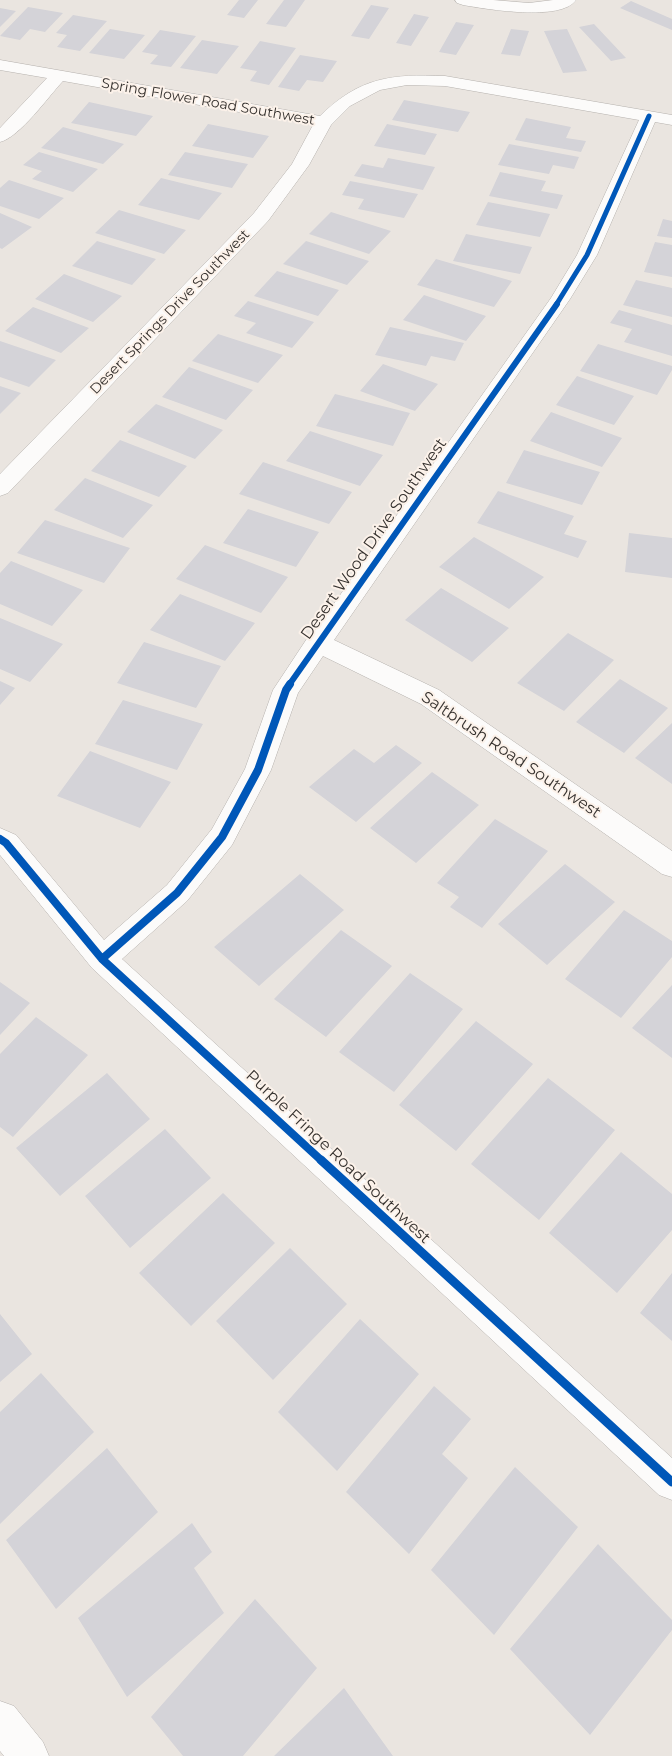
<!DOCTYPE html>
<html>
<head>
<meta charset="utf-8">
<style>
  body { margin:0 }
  canvas { display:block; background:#eae5e0 }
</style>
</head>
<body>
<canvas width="672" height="1756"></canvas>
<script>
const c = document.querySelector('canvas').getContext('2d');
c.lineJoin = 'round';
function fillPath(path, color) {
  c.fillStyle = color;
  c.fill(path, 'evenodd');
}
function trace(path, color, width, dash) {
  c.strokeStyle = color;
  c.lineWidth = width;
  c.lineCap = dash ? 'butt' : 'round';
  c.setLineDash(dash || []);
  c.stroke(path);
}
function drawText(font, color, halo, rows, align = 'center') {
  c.font = font + ' Montserrat,sans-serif';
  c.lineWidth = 4;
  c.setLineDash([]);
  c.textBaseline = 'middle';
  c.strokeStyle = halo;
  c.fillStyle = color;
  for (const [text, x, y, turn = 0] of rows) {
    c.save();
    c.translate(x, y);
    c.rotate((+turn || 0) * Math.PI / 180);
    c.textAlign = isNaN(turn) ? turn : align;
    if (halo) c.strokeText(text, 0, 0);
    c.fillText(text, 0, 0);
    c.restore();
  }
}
const building = new Path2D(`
  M239,0H258L244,18L227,15Z
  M284,0H305L286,27L266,24Z
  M631,1L672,19V30L620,8Z
  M371,5L389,8L369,39L351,36Z
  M28,7L63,13L45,32L30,29L20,40L0,36Z
  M0,8L16,11L0,27Z
  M414,14L429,17L411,46L396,43Z
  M73,15L107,21L80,51L57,47L67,35L56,33Z
  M456,22L474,25L456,55L439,52Z
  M594,24L626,58L611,61L579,27Z
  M110,29L145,35L124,59L89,53Z
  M511,29L529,31L520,56L501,54Z
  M567,29L587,71L563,73L544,31Z
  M160,30L196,36L171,67L150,64L158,55L142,52Z
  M202,40L239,46L217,74L180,68Z
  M260,41L296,48L269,85L250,81L257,71L240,68Z
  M300,55L337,61L323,82L307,80L299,91L278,87Z
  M404,100L470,112L458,132L392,120Z
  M89,102L153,116L136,136L71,123Z
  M526,118L571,127L566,138L586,141L581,152L515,140Z
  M208,124L269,136L253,158L192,146Z
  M387,124L437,134L425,155L374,146Z
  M63,127L124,144L103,164L41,148Z
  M509,144L579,157L574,169L553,165L549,174L498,165Z
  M39,152L98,169L73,192L32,179L42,171L23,165Z
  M185,152L248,164L232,188L168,175Z
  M388,158L435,167L423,190L354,176L362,164L383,168Z
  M500,172L546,181L541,191L563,195L557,209L489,196Z
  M161,178L222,193L199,220L138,205Z
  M9,180L64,198L39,219L0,206V188Z
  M350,181L418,194L404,218L358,209L364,199L342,195Z
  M488,202L550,214L540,237L476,225Z
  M119,210L186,230L164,254L95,233Z
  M331,212L391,231L369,254L309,234Z
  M0,213L32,227L2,249L0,248Z
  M663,219L672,221V238L657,236Z
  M466,234L532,247L520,274L453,261Z
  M97,241L156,259L132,285L72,266Z
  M306,241L369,261L347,285L283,264Z
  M655,242L672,245V277L644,272Z
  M436,259L512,281L494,307L417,285Z
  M277,271L339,290L318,316L254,296Z
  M64,274L122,296L93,322L35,299Z
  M636,280L672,288V317L623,305Z
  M424,295L486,316L466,341L403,320Z
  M248,301L314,322L292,348L246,333L256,323L234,316Z
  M33,307L89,328L61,353L5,331Z
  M619,310L672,325V356L624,342L632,329L610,323Z
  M390,327L464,343L455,361L431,356L426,366L375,355Z
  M218,334L283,355L258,383L192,361Z
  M0,341L56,360L29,387L0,377Z
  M598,344L672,366V370L657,395L580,371Z
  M383,364L438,384L415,411L360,391Z
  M189,367L253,390L226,420L162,397Z
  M577,376L634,396L614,425L556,405Z
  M0,386L21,393L0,414Z
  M335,394L410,413L393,446L316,426Z
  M156,404L223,430L195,459L127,432Z
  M551,412L622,438L602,467L530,441Z
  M310,431L383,455L360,486L286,461Z
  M120,440L187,466L159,497L91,471Z
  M524,450L600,472L582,505L506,483Z
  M263,462L352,492L329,524L239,494Z
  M85,478L153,505L123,538L54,510Z
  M498,491L574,516L564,534L587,541L578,558L477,523Z
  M248,509L319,532L296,567L223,543Z
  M45,520L130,548L104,583L17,553Z
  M629,533L672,538V578L625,572Z
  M474,537L544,577L509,609L439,567Z
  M205,545L288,577L261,613L176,579Z
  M11,561L83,590L52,626L0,604V573Z
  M441,588L509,628L472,662L405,620Z
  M180,594L255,623L225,661L150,630Z
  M0,618L63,644L30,682L0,669Z
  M568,633L614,660L564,711L517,683Z
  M144,642L221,666L196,708L117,683Z
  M620,679L668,708L624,753L576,722Z
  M0,681L15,688L0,705Z
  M123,700L203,724L177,770L95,744Z
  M672,723V784L635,758Z
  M396,745L422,763L356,822L309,787L354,749L374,763Z
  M90,751L171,782L140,828L57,796Z
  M432,772L479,805L416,863L370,828Z
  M495,819L548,851L482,928L450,907L459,897L437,883Z
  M565,864L615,902L547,965L498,924Z
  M300,874L344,910L259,986L214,947Z
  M624,910L672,941V957L621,1018L565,979Z
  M341,930L392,966L326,1037L274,999Z
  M410,973L463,1009L394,1092L339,1052Z
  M0,982L30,1003L0,1035Z
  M672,985V1058L632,1028Z
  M36,1017L88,1055L13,1137L0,1127V1054Z
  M476,1021L533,1064L456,1151L399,1105Z
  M107,1073L150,1119L60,1196L16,1148Z
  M548,1078L615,1130L539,1220L471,1164Z
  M165,1129L211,1178L130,1248L85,1196Z
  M621,1152L672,1194V1230L617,1293L549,1233Z
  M223,1193L275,1243L191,1326L139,1273Z
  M290,1248L347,1304L273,1380L216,1321Z
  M672,1273V1341L640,1313Z
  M0,1314L32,1354L0,1382Z
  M360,1319L419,1374L337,1471L278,1412Z
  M41,1373L94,1432L0,1524V1412Z
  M434,1386L471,1419L442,1454L468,1478L409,1554L346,1492Z
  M107,1448L158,1512L56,1609L6,1540Z
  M515,1467L578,1527L494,1635L431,1570Z
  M192,1523L212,1552L194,1568L224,1613L127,1697L78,1618Z
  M598,1544L672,1620V1630L590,1735L510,1649Z
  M255,1599L317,1668L243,1756H183L151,1717Z
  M344,1688L393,1756H274Z`);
const minor = new Path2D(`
  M455,0H493L529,3L553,0H576C561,22 486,9 463,5L457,3Z
  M0,60L320,116C360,77 391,74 445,76L672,115V125L655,122L597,255L570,299L334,640L439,690L672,851V877L662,874L421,704L323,656L298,693L271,770L232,845L187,901L122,959L672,1458V1500L659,1495L92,968L0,855V828L16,835L104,940L167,885L212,829L245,769L273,690L308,637L311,636L551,298L577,255L639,120L445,86L407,85L380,90L350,106L331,125L309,165L268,221L8,493L0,496V474L254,213L292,164L313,125L63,81C48,97 20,137 0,142V128L47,78L0,70Z
  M0,1701L14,1706L43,1742L49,1756H4L0,1751Z`);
const cyclewayFar3 = new Path2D(`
  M556,305L587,255L649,116`);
const cyclewayFar2 = new Path2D(`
  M289,685L557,304`);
const cyclewayFar1 = new Path2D(`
  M0,839L6,843L102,959L322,1161
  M102,959L177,893L222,837L258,770L286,690L290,684`);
const cycleway = new Path2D(`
  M321,1160L672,1482`);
const farStreetnames = [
  ["Spring Flower Road Southwest",208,102,10],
  ["Desert Springs Drive Southwest",170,312,-46]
];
const streetNames = [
  ["Desert Wood Drive Southwest",374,539,-55],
  ["Saltbrush Road Southwest",511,755,34],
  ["Purple Fringe Road Southwest",338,1157,43]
];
fillPath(building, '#d4d3d8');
trace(minor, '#b5b1ad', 1);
fillPath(minor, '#fcfbfa');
trace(cyclewayFar3, '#0057b8', 5);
trace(cyclewayFar2, '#0057b8', 6);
trace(cyclewayFar1, '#0057b8', 8);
trace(cycleway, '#0057b8', 9);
drawText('14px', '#35312e', '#fcf2ea', farStreetnames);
drawText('16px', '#35312e', '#fcf2ea', streetNames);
</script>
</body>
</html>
